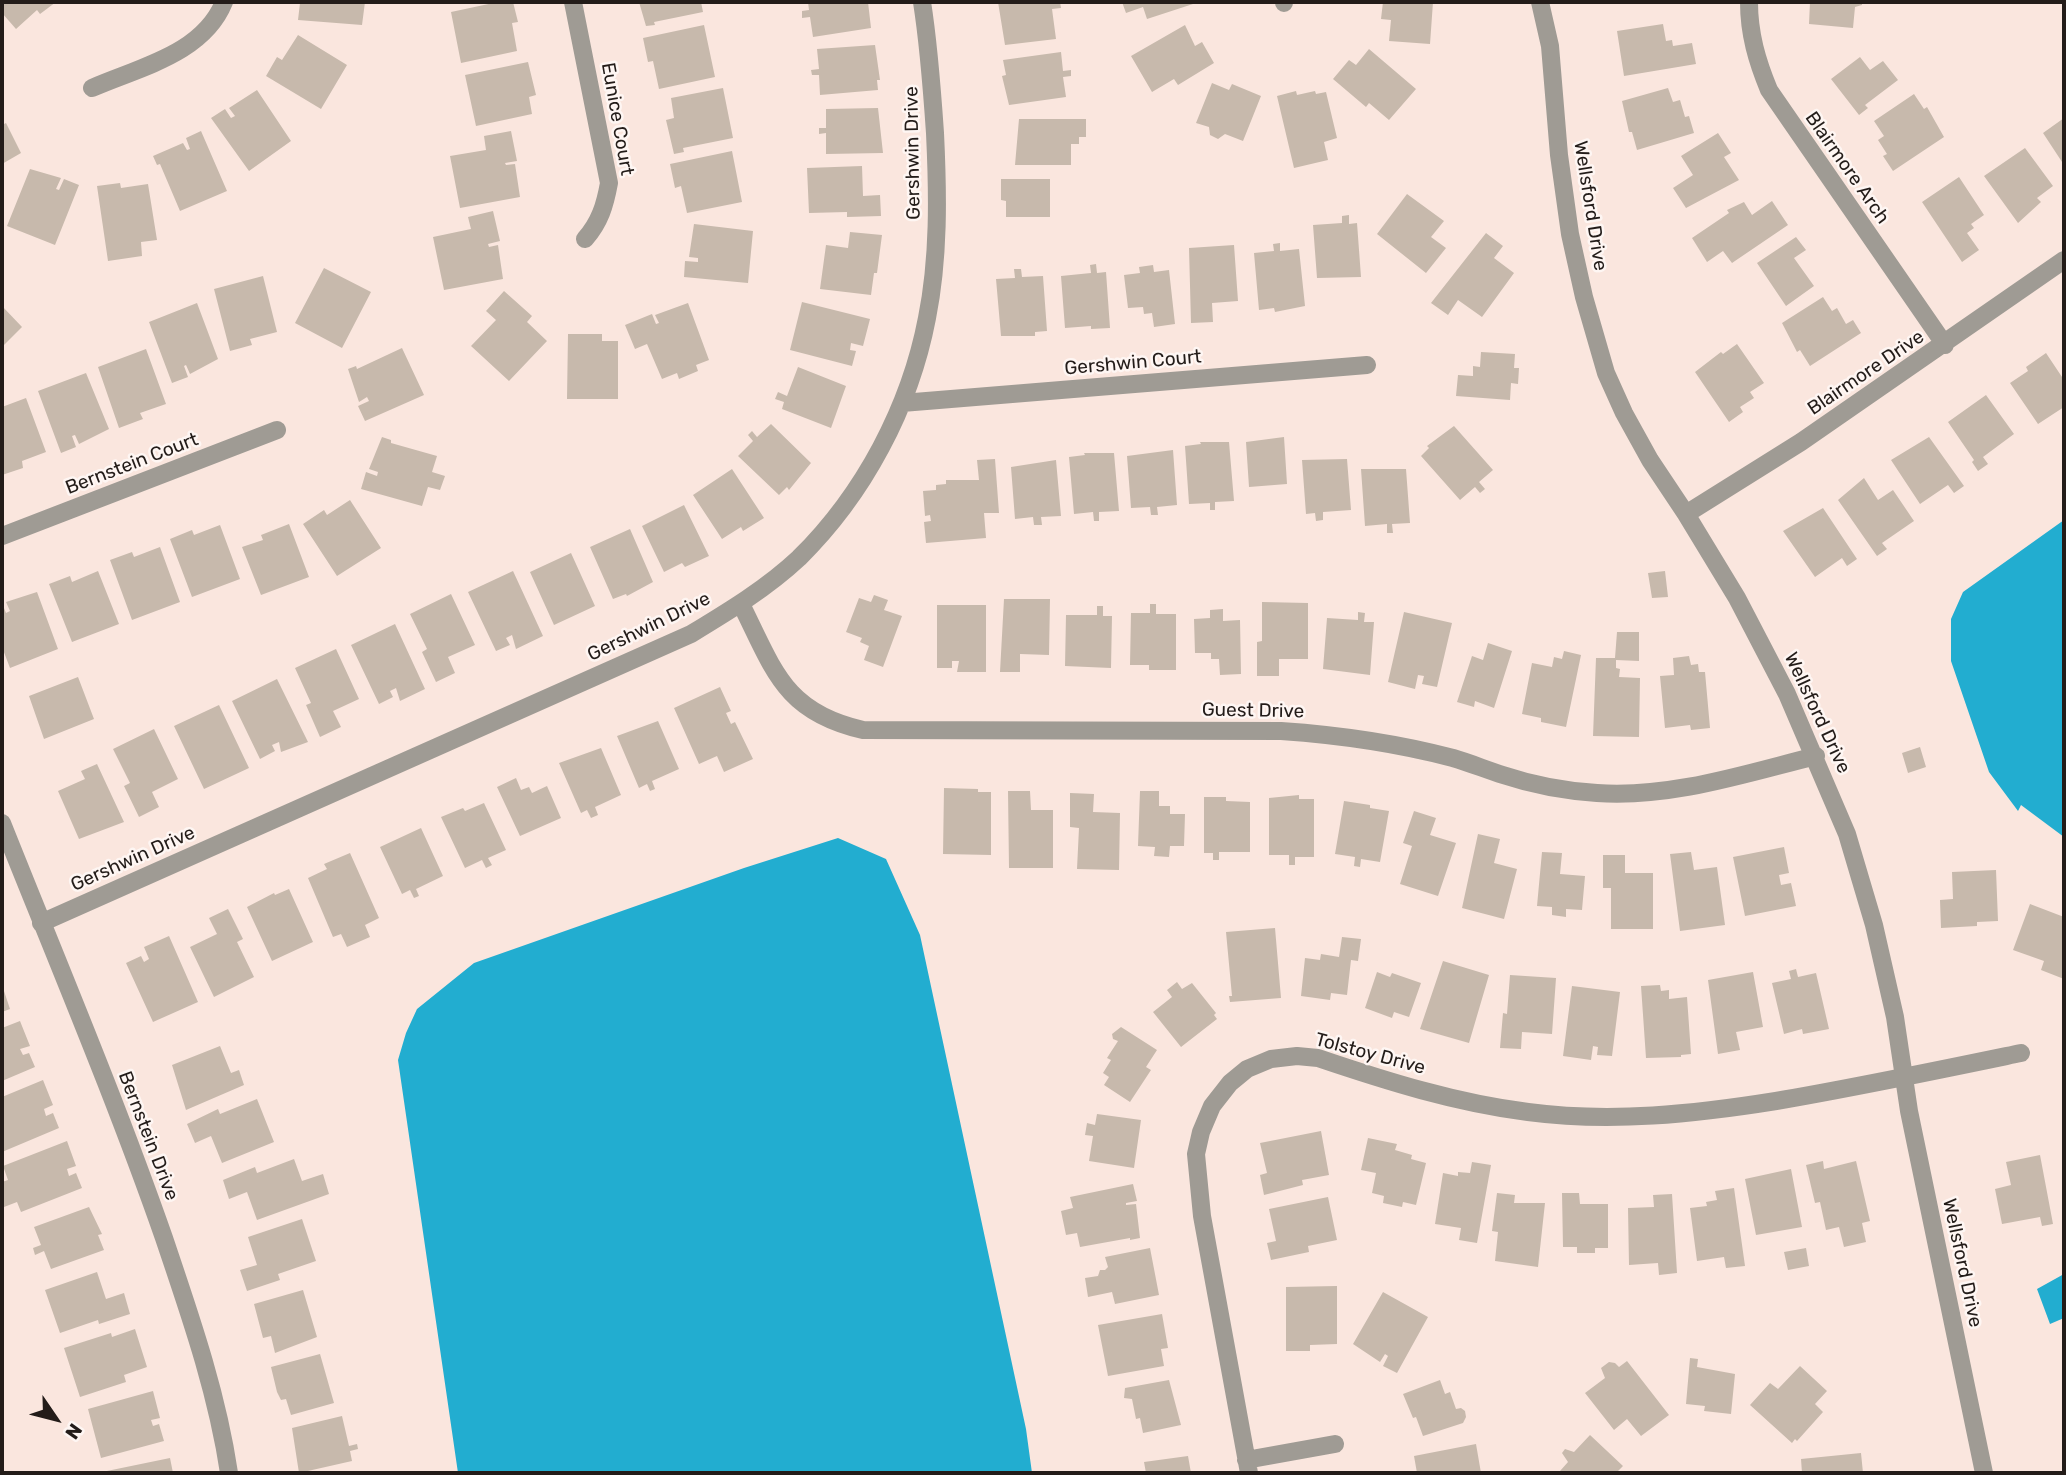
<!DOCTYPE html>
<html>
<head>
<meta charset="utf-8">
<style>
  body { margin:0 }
  #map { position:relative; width:2066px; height:1475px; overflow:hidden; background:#fae6de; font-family:Rubik,sans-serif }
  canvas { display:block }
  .frame { position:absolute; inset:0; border:4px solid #231c19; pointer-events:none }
  .north { position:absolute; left:21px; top:1384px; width:70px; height:70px; -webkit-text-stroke:5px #fef6f3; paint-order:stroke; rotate:125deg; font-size:19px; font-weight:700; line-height:28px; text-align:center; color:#231c19 }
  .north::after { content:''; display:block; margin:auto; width:24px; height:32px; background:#231c19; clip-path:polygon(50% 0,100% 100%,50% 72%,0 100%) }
</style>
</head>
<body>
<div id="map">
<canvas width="2066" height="1475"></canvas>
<div class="frame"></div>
<div class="north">N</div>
</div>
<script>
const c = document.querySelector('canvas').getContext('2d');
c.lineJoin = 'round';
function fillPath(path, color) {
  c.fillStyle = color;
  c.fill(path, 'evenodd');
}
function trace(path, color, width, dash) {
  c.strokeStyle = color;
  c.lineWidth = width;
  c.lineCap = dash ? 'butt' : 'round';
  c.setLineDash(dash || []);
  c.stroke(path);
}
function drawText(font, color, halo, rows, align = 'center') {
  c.font = font + ' Rubik,sans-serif';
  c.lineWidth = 5;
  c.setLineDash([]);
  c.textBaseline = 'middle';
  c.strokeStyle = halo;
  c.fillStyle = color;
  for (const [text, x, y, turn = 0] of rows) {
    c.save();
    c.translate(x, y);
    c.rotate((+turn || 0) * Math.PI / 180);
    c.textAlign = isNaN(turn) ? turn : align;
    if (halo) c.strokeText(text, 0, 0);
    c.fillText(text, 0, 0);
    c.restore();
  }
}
const water = new Path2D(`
  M2064,520V837L2021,805L2018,811L1989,772L1951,661V619L1963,592Z
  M838,838L886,859L920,935L1026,1429L1032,1473H458L398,1060L406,1033L417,1009L474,963L744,868Z
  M2064,1274V1318L2050,1324L2037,1289Z`);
const building = new Path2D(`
  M2,2H56L40,14L37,10L16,29L2,13Z
  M312,2H365L362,25L298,20L300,3L311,4Z
  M498,2H513L518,22L512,23L517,51L461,63L451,12Z
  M639,2H701L703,12L654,22L655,25L646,26Z
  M808,2H868L871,28L813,37L810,17L802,18V11L809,10Z
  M998,2H1060L1061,8L1052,9L1056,39L1005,45Z
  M1122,2H1192L1193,4L1147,19L1143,7L1126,13Z
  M1383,2H1433L1430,44L1389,41L1391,20L1381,19Z
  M1810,2H1862V5L1855,7L1853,28L1809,24Z
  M1663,24L1666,41L1672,40L1673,46L1692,43L1696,64L1624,76L1617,31Z
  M704,25L715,77L659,89L653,61L648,62L643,38Z
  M1185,25L1195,46L1202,42L1214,63L1178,85L1174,79L1152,92L1131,56Z
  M298,35L347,65L321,109L266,76L277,57L282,60Z
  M875,45L880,80H877L878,90L820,95L819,75H812L811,70L819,69L817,49Z
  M1369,49L1416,89L1389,120L1369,103L1366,107L1333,79L1349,60L1356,65Z
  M1061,52L1063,71L1071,70V76L1063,77L1066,97L1009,105L1002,76L1006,75L1003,60Z
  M1860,57L1870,70L1883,61L1898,80L1865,105L1868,108L1859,115L1831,79Z
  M528,62L536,95L529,97L532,114L476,126L465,75Z
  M1212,83L1229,90L1232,84L1261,96L1243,141L1225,134L1218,139L1210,135L1209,127L1196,123Z
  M723,88L733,138L683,148L684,152L674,154L666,120L674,118L671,98Z
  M1668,88L1673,102L1680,100L1685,117L1689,116L1694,133L1637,150L1632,132H1629L1622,101Z
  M257,90L291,141L249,171L211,118L225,109L231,118L235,116L229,108Z
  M1296,91L1297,95L1315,91L1316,94L1326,92L1337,138L1324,142L1328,160L1294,168L1277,96Z
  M1914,94L1924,109L1927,107L1944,137L1893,171L1883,156L1887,154L1878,140L1884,136L1874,121Z
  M878,108L883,153L826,154V133L819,134V128H826V109Z
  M2064,118V165L2043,133Z
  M1019,119H1086V137H1079V144H1071V165H1015Z
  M6,123L21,153L2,164V125Z
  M201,131L227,191L180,211L160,164L157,165L153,156L183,143L187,150L190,149L186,138Z
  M511,131L517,161L505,163L506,165L515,164L520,197L460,208L450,156L486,150L484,136Z
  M1718,133L1731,153L1724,157L1739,180L1686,208L1673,188L1693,175L1681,156Z
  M2025,148L2053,186L2037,198L2041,202L2018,223L1984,176Z
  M732,151L742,202L687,213L681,186L675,188L670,164Z
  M862,166L863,196L880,195L881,216L847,217V212L809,213L807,168Z
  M30,169L61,178L56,189L59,190L64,179L79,185L55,245L7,226Z
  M1959,177L1984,215L1971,224L1974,228L1967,233L1979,250L1962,262L1922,202Z
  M1001,179H1050V217H1006V201L1001,200Z
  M120,183L121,188L148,184L157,240L141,242L142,256L108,261L97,186Z
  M1407,194L1444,221L1431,237L1446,248L1426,273L1377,234Z
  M1772,201L1788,225L1732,263L1723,251L1707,262L1692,238L1729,213L1727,210L1744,202L1752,215Z
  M493,211L500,241L488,244L489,247L498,245L503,279L444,290L433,237L471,229L468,217Z
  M1349,215V224L1357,223L1361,277L1317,278L1313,225L1342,223V216Z
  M694,224L753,231L748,283L684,277L685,261L698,262V258L689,257Z
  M850,232L882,235L877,273H874L871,295L820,289L826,245L848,248Z
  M1486,233L1503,246L1494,258L1514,273L1482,317L1458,300L1448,315L1431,303Z
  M1796,237L1806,250L1794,258L1814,286L1786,306L1757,263Z
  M1280,243V251L1299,249L1305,306L1275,312L1274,308L1259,310L1254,253L1274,251L1273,244Z
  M1234,245L1238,301L1212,303L1213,322L1191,323L1189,248Z
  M1096,264L1097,273L1106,272L1110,328L1091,329V326L1065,328L1061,276L1091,273L1090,265Z
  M1153,265L1154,272L1169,270L1175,324L1154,327L1152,313L1144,314L1143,307L1128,308L1124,275L1140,273L1139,267Z
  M324,268L371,292L342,348L295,323Z
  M1014,269H1021L1022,277L1043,276L1047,331L1035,332V336H1001L996,279L1015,278Z
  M263,276L277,332L250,339L252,345L230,351L214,289Z
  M504,291L532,316L527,322L547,341L509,381L471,346L496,320L486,311Z
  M1823,297L1832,311L1837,308L1846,324L1853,320L1861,333L1810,366L1800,350L1797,352L1782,323Z
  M802,302L870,319L863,346L851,343L850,350L856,351L852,366L790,350Z
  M197,303L218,359L190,374L186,365L184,366L188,377L172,383L149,322Z
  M688,303L709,360L696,365L698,371L679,379L677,373L662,379L647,344L635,349L625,325L652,314L656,324L659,323L655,315Z
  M2,306L22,327L2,347Z
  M568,334H602V341H618V399H567Z
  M1737,344L1764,383L1750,392L1754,398L1740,407L1743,412L1729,422L1695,372L1721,352L1723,354Z
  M402,348L424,395L365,421L358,406L369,401L367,397L359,402L348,369L356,366L357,369Z
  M146,349L166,404L140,413L143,419L119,428L98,367Z
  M1481,352L1515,354L1514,368H1519L1518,384L1511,383L1510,400L1456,396L1458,375L1473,376V366L1480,367Z
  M2046,353L2064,380V407L2038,424L2010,383L2028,371L2026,367Z
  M798,367L846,386L831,428L782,409L784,402L775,399L778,392L787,396Z
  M86,373L109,429L79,444L75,435L72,436L76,447L61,453L38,391Z
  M1986,395L2014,434L1983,457L1988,464L1978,471L1972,462L1974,460L1948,422Z
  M26,398L46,452L22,461L23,468L2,475V407Z
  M771,424L811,463L789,490L787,487L779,495L738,456L753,441L748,435L752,431L757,437Z
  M1454,426L1493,470L1479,482L1485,489L1480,493L1475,487L1460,500L1421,456L1429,448L1427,446Z
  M382,437L391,440V443L437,456L432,472L445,476L440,490L428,487L422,506L361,489L366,472L377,476L378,472L369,469Z
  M1284,437L1287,484L1249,487L1246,442Z
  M1929,437L1964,486L1954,493L1948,485L1920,504L1891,460Z
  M1200,442H1229L1234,501L1215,502V510H1210V503L1189,504L1185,446L1201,444Z
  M1173,450L1177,505L1157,507L1158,515H1151L1150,507L1131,508L1127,456Z
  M1084,453H1114L1119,511L1099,512V521H1094L1093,512L1074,514L1069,457L1085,455Z
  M995,459L999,513H984L986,538L926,543L924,522L931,521L930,515L925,516L923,491L936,490V485L946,484V480H979L977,460Z
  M1347,459L1351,510L1323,512V520L1316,521L1315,513L1306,514L1302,460Z
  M1056,460L1061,516L1041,517L1042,525H1034L1033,517L1015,519L1011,467Z
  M732,469L764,518L743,531L741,527L722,539L693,495Z
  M1361,469H1406L1410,523L1392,524L1393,533H1387V524L1365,526Z
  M1864,478L1878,500L1893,490L1914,521L1882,543L1887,549L1877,556L1838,500Z
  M350,500L381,548L337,576L303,524L324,510L327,515Z
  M684,505L709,556L685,567L682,563L664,572L642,526Z
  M1823,508L1857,559L1847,566L1842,558L1815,577L1783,531Z
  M289,524L309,577L261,595L242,547L263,540L261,535Z
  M220,525L240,579L192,597L170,539L192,530L194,535Z
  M630,529L653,582L627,596L626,594L613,599L590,547Z
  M160,547L180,602L132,620L110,560L132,552L134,557Z
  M571,553L595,606L554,625L530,572Z
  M98,571L119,624L72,642L49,584L70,576L72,582Z
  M513,571L543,636L516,649L512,635L506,638L510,645L496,651L468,592Z
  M1665,571L1668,597L1652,598L1648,573Z
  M37,592L58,649L10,668L2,647V603L6,613L10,611L6,602Z
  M451,594L475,645L448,657L455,673L436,682L422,652L427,649L410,614Z
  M874,595L888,600L884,610L902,616L883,667L864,660L869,646L860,642L862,638L846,632L859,598L871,602Z
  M1004,599H1050L1049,655L1020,654V672H1000Z
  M1262,602L1308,603V659H1279V676H1257V642L1262,641Z
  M1150,604H1156V614H1176V670H1149V665H1130L1131,613H1150Z
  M937,605H986V672H957L959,661H952V668H937Z
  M1097,606H1103V616H1112L1111,668L1065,666L1066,615H1097Z
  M1223,609V621L1240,620L1241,674L1220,675L1219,659H1211V653H1195L1194,619L1210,618V610Z
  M1358,612L1365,613L1364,622H1374L1370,675L1323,669L1327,618L1358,620Z
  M1404,612L1452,623L1437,687L1422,684L1424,676L1418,675L1415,689L1388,682Z
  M395,624L425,689L400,701L396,688L390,691L393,697L379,704L351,645Z
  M1617,632H1639V661L1616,660V668L1620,669L1619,677L1640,678L1639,737L1593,736L1596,658H1615Z
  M1488,643L1512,651L1494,708L1475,701L1474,707L1457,702L1472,656L1483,660Z
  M336,649L359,699L333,711L341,727L320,737L306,705L311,703L295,668Z
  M1564,651L1581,655L1566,727L1541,722V718L1522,714L1532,663L1552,667L1554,657L1562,659Z
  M1689,656L1691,665L1698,664L1699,672H1705L1710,728L1691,730L1690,725L1665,728L1660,676L1674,675L1673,658Z
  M78,677L94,719L44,739L29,696Z
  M277,679L308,742L281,752L279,742L272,745L275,751L260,759L232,701Z
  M720,687L731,711L726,713L731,724L735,722L753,759L724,772L717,756L699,764L674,708Z
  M219,705L249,768L204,789L174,726Z
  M658,721L679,769L652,781L655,789L650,791L647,784L639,788L617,736Z
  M154,729L178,779L152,792L159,807L139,817L124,786L130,783L113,749Z
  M1920,747L1926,767L1908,773L1902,753Z
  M601,748L621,795L595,807L598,815L591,818L587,810L581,813L559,763Z
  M97,764L124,822L79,839L58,791L85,779L81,771Z
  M516,778L521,790L529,787L532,793L547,786L561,818L520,836L497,787Z
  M944,788L978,789V792H991V855L943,854Z
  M1008,791H1030L1031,810H1053V868H1009Z
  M1140,791H1159V806H1170V814H1185L1184,846H1170L1169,857L1154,856L1155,847L1138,846Z
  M1070,793L1094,794L1093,812L1120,813L1119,870L1077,869L1079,828L1070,827Z
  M1299,795V799H1314V857H1295V865H1289V855H1269V798Z
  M1204,797H1226V801L1250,802V852H1219V860H1213V853H1204Z
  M1344,801L1370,805V808L1389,811L1380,862L1361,859L1360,867L1354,866L1355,857L1335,854Z
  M484,803L506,850L488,858L492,865L486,868L482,860L465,868L441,817L463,808L465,811Z
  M1414,811L1436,818L1430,835L1456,843L1438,896L1400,884L1412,846L1403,843Z
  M421,828L443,876L416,889L419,896L414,898L410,890L402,894L380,847Z
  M1478,834L1500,839L1494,863L1517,869L1504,919L1462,908Z
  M1784,847L1789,873L1779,875L1781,885L1791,883L1796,906L1745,916L1733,857Z
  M1542,852L1562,853L1560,874L1585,876L1582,910L1566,909V917L1552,915V907L1537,906Z
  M1691,852L1694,870L1717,867L1725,925L1680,931L1670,854Z
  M350,853L379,918L365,925L370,937L347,947L341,934L333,937L308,878L327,869L324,864Z
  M1603,855H1625V873H1653V929H1611V888H1603Z
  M1996,870L1998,921L1977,922V926L1941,928L1940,900L1953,899L1952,872Z
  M289,889L313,942L272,961L247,907L274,893L275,895Z
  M2030,904L2064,917V979L2041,970L2044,961L2013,950Z
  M228,909L243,939L237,942L254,977L214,997L190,947L217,934L209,918Z
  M1275,928L1281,998L1230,1002L1229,996H1232L1226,932Z
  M169,936L198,1002L153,1022L126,963L141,956L144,962L149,959L144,947Z
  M1342,937L1361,939L1358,961L1351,960L1347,995L1331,993L1330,1000L1301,996L1305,958L1320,960L1321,954L1339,957Z
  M1443,961L1489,975L1469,1043L1420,1029Z
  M1796,969L1798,977L1816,973L1829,1029L1803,1034L1802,1029L1784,1034L1772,983L1791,979L1789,971Z
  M1377,972L1390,977L1392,973L1421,983L1409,1017L1394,1012L1392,1018L1365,1008Z
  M1753,972L1763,1027L1736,1032L1740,1050L1718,1054L1708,980Z
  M1510,975L1556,978L1552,1034L1522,1032L1521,1049L1500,1048L1503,1013L1507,1014Z
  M1177,982L1182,989L1192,983L1216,1013L1214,1015L1217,1019L1181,1047L1153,1012L1172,997L1167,990Z
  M2,985L10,1009L2,1012Z
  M1660,985L1661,991L1669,990V999L1687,997L1691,1054L1681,1055V1057L1646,1058L1641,986Z
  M1572,986L1620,992L1612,1056L1597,1055L1598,1047L1593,1046L1591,1060L1563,1056Z
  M20,1021L30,1046L20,1049L23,1055L29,1053L35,1067L2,1081V1028Z
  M1121,1027L1157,1050L1146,1067L1151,1070L1130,1102L1104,1085L1109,1077L1103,1073L1111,1060L1107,1058L1118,1041L1113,1039L1112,1034Z
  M220,1046L231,1073L239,1070L244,1085L186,1110L172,1065Z
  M43,1080L53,1105L44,1109L46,1116L53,1113L59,1128L2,1152V1097Z
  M257,1099L274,1142L222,1163L211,1136L195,1143L187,1124L218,1109L220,1114Z
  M1097,1114L1141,1120L1134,1168L1089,1161L1093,1136L1085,1135L1087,1123L1095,1125Z
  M1321,1131L1329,1175L1302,1180L1303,1185L1264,1195L1260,1175L1267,1173L1260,1143Z
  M1368,1138L1397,1144L1395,1150L1412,1155L1411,1159L1426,1163L1416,1205L1403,1202L1402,1207L1383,1203L1384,1196L1372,1193L1376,1173L1361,1170Z
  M67,1141L76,1166L67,1169L69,1176L76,1173L82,1188L21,1212L17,1202L4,1207L2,1201V1182L8,1180L3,1166Z
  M2040,1155L2053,1224L2042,1226L2040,1217L2002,1224L1995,1189L2011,1185L2006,1162Z
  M294,1159L302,1181L323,1174L329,1194L257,1220L247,1192L229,1199L223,1180L255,1167L257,1173Z
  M1823,1161L1824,1169L1856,1161L1870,1221L1862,1223L1866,1242L1844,1247L1839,1227L1826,1230L1820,1202L1815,1203L1806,1165Z
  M1472,1162L1491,1165L1477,1243L1459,1240L1461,1228L1435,1224L1443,1173L1458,1176V1172L1470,1173Z
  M1791,1169L1802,1227L1756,1235L1745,1179Z
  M1133,1184L1137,1201L1126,1203V1205L1136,1204L1140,1238L1130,1240V1238L1080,1247L1077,1233L1066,1235L1061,1211L1073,1208L1070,1197Z
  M1734,1188L1745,1266L1726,1268L1724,1257L1697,1261L1690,1208L1707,1206L1706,1202L1717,1200L1715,1191Z
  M1497,1193L1515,1195L1514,1203H1545L1538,1267L1495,1261L1498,1232L1492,1231Z
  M1562,1193H1579L1580,1204H1608V1248H1595V1253H1577V1247H1563Z
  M1672,1194L1677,1273L1659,1275L1658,1263L1629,1265L1628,1208L1654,1207L1653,1195Z
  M1328,1197L1337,1240L1308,1246L1309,1252L1271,1260L1267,1243L1276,1241L1269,1209Z
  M89,1207L102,1234L98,1235L104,1250L51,1269L44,1251L35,1255L33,1248L41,1245L34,1227Z
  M302,1219L316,1261L278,1274L280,1280L247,1291L240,1270L257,1265L248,1237Z
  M1150,1248L1159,1295L1115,1304L1112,1292L1088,1297L1085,1278L1098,1276L1100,1270H1105L1108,1267L1105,1257Z
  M1806,1248L1809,1266L1788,1270L1784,1252Z
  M97,1272L106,1299L124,1293L130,1314L99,1324L98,1320L60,1333L45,1290Z
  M1337,1286V1344L1310,1345V1351H1286V1287Z
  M303,1290L317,1337L275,1353L271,1336L263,1338L254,1304Z
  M1383,1292L1428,1317L1397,1373L1383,1366L1388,1356L1385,1354L1380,1362L1353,1344Z
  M1162,1314L1168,1348L1161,1349L1164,1366L1108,1376L1098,1325Z
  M135,1329L147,1367L124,1375L126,1382L80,1397L64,1348L111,1333L112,1337Z
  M320,1354L334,1403L291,1415L286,1399L281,1400L277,1392L271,1367Z
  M1690,1358L1698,1359L1697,1367L1735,1374L1731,1414L1704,1411L1705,1406L1686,1404Z
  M1627,1361L1669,1415L1641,1436L1627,1419L1614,1430L1585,1393L1605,1378L1601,1368L1609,1362L1615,1363L1619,1367Z
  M1800,1366L1827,1391L1815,1404L1823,1412L1797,1441L1795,1439L1792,1443L1750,1405L1770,1383L1778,1389Z
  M1169,1380L1181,1425L1143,1433L1140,1418L1136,1419L1132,1399L1124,1398L1125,1388Z
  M1440,1380L1445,1394L1450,1392L1456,1409L1461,1408L1465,1411L1466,1417L1463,1423L1423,1436L1416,1417L1413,1418L1403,1394Z
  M153,1391L160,1418L151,1420L153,1426L159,1424L164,1441L101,1458L88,1409Z
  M342,1416L349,1446L357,1444L358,1449L350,1451L352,1461L299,1473L292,1428Z
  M1590,1435L1623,1466L1616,1473H1562L1560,1471L1568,1462L1562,1453L1565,1449L1574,1452Z
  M1476,1444L1481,1473H1417L1414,1456Z
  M1861,1453L1863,1473H1802L1801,1459Z
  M1188,1456L1191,1473H1146L1144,1462Z
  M170,1458L173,1473H102V1472Z`);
const minor = new Path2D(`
  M573,2L609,183C605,205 600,222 585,239
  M1540,2L1550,46L1559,155L1570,234L1584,297L1606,373L1624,413L1650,460L1686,514L1737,598L1787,694L1847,834L1874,925L1895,1017L1909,1111L1984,1473
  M1749,2C1749,34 1757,61 1769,90L1945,345
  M1284,3V2
  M92,88C140,67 203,54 224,2
  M902,403L1367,365
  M1686,514L1801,442L2064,260
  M2,536L277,430
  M741,604C774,670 784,712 863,730L1281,731C1339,735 1396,743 1453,758C1470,763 1487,770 1503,775C1533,785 1566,791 1597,793C1672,798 1744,774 1816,756
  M2,823C57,961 115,1098 164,1238C190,1315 217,1392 229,1473
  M41,923L691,634C729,611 767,588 799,558C864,494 910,407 927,318C939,258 938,195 935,133C932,89 929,46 922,2
  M1246,1460L1335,1444
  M1249,1473L1202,1216L1196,1154L1201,1132L1212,1106L1230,1083L1247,1069L1271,1059L1297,1056L1318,1058C1386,1081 1456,1103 1528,1112C1611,1123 1695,1114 1776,1101C1858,1087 1939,1070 2021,1053`);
const streetNames = [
  ["Eunice Court",617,119,80],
  ["Gershwin Drive",913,153,-91],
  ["Blairmore Arch",1847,168,55],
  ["Wellsford Drive",1590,206,81],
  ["Gershwin Court",1133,363,-5],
  ["Blairmore Drive",1866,373,-34],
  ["Bernstein Court",132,464,-21],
  ["Gershwin Drive",649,627,-26],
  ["Guest Drive",1253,711,1],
  ["Wellsford Drive",1817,713,65],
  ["Gershwin Drive",133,859,-24],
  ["Tolstoy Drive",1370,1054,15],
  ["Bernstein Drive",148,1136,69],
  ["Wellsford Drive",1962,1263,78]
];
fillPath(water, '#22add0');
fillPath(building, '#c7b9ac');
trace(minor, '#9f9b94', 18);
drawText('19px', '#231c19', '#fef6f3', streetNames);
</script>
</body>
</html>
